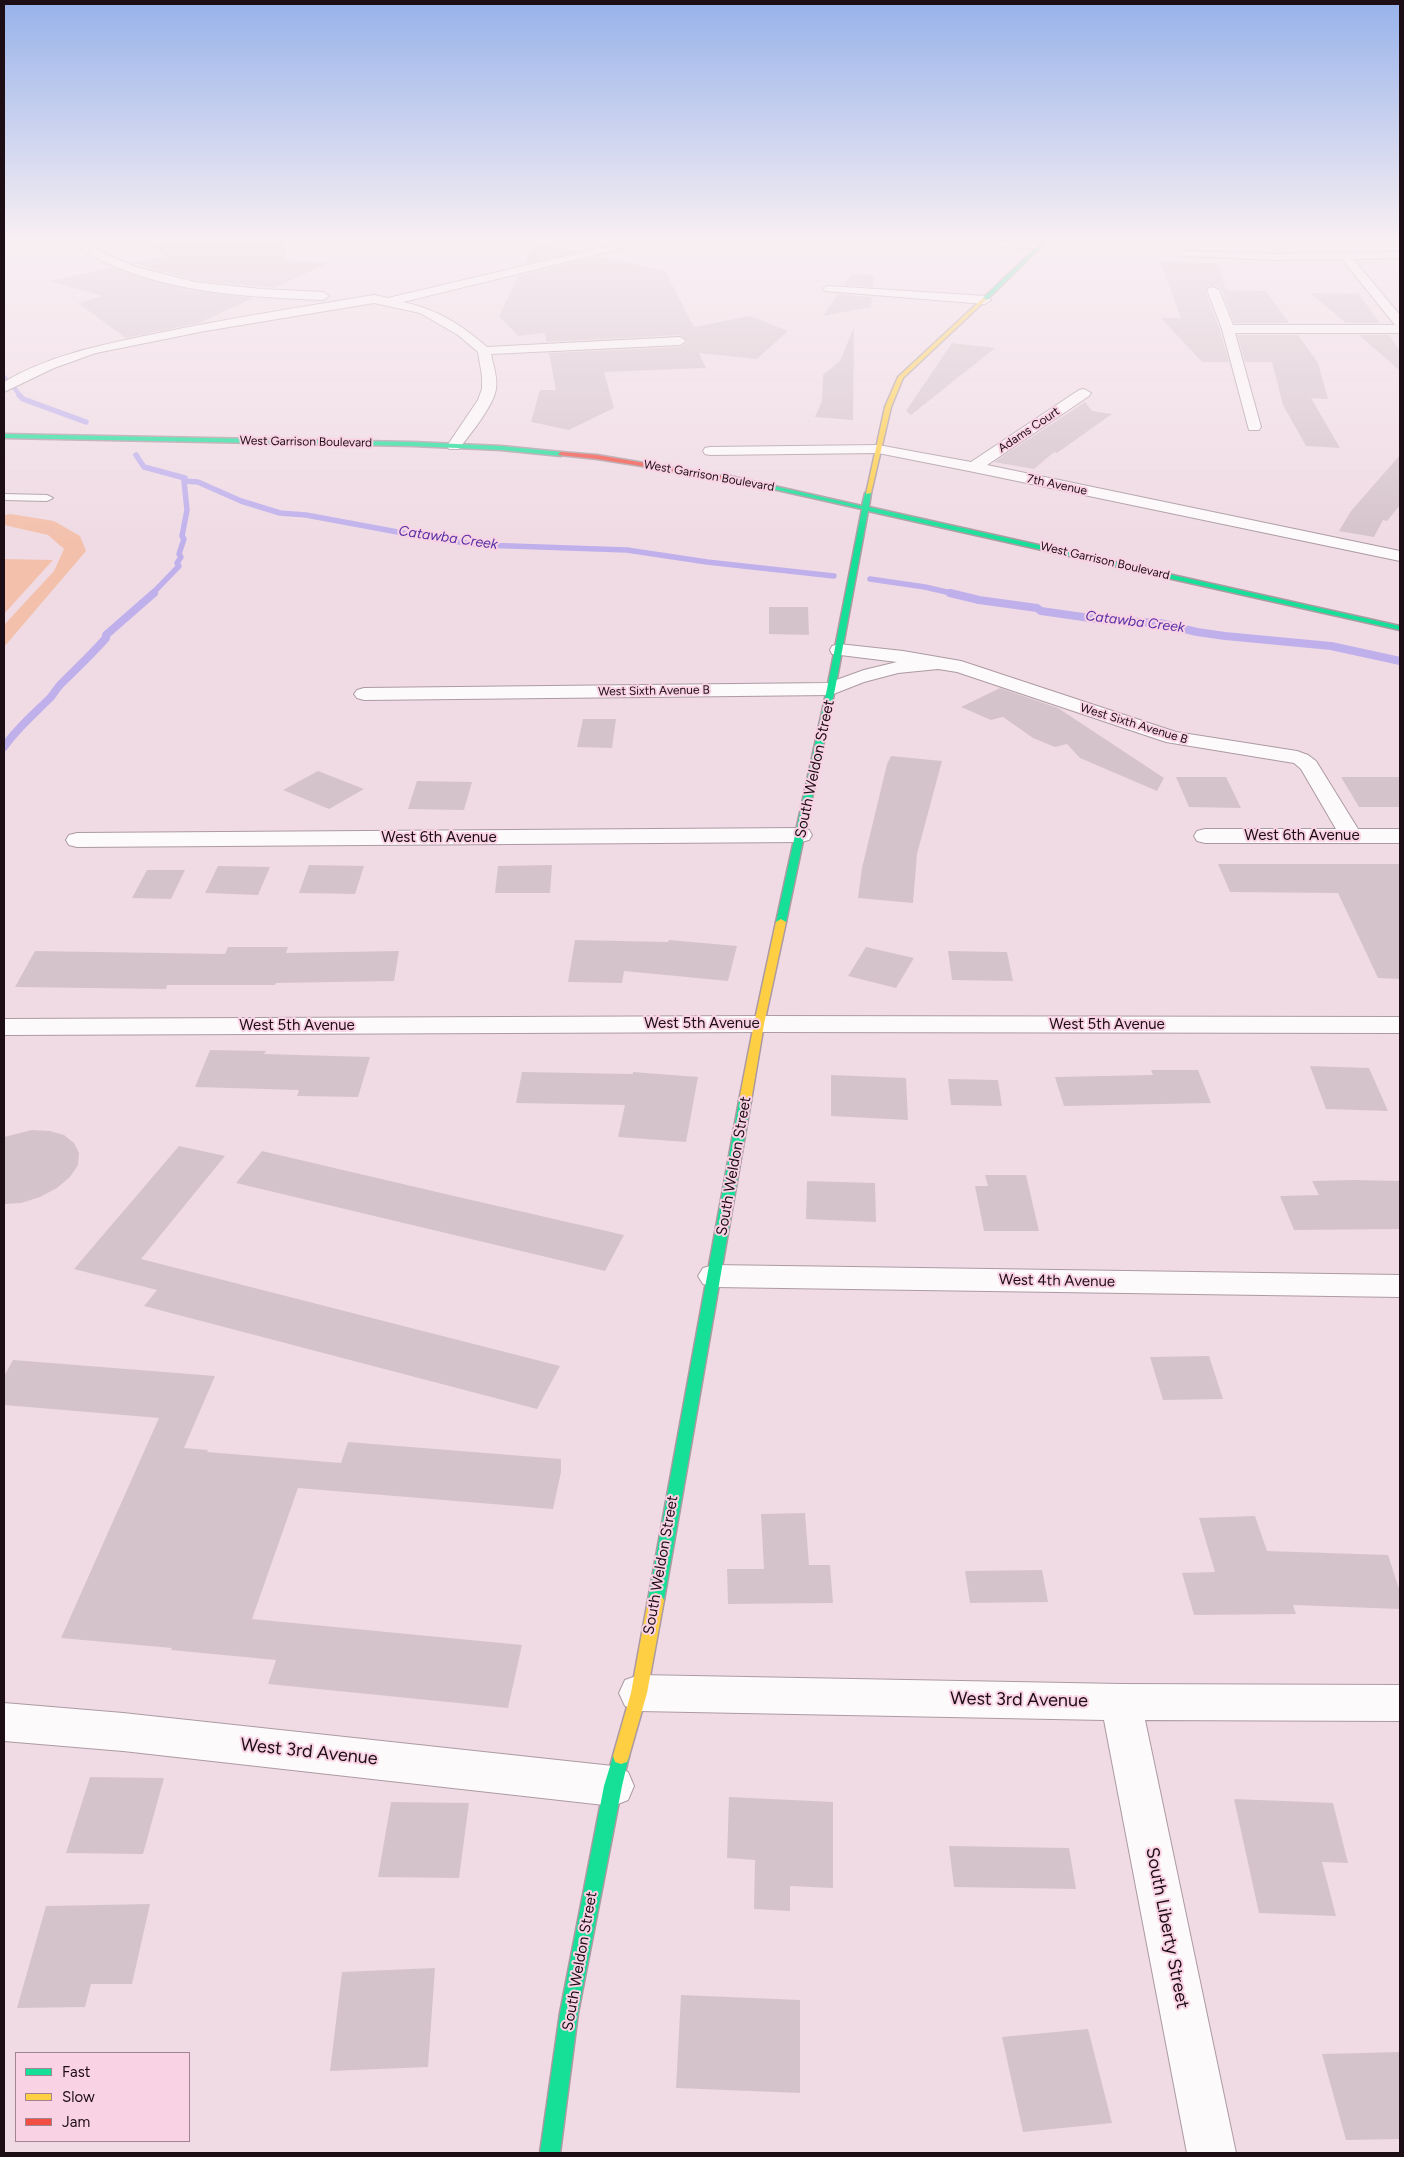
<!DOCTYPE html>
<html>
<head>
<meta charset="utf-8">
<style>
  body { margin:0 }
  #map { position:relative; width:1404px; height:2157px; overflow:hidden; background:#f0dbe4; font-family:Figtree,sans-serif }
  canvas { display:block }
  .frame { position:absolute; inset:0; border:5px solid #1d0d15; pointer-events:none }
  .legend { position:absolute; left:15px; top:2052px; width:175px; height:90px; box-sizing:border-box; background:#f9d2e3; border:1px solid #a18391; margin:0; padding:6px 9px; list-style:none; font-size:15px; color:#1d0d15 }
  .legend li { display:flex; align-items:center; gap:10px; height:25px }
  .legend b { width:25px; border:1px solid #a18391 }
</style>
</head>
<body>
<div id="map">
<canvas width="1404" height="2157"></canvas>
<div class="frame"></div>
<ul class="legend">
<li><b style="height:6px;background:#16e098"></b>Fast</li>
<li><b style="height:6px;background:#ffcf43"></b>Slow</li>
<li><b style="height:6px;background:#f24e42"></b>Jam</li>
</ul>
</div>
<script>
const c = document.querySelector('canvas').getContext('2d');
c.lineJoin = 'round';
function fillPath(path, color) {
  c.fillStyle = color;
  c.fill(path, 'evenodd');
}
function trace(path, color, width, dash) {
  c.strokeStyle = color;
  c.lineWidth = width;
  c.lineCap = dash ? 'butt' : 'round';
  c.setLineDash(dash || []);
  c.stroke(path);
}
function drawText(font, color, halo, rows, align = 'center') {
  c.font = font + ' Figtree,sans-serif';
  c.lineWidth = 4;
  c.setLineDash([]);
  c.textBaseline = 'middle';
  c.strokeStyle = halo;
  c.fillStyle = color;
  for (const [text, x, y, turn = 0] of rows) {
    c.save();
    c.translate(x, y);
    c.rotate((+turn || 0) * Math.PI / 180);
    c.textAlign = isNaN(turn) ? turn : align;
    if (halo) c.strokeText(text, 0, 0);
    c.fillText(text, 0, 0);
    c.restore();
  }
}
const green = new Path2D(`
  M11,514L54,521L80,536L86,551L4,647V625L54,571L64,549L48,535L4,525V515Z
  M4,559L53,560L4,614Z`);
const streamFar2 = new Path2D(`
  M4,377L6,379
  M15,389L20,396`);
const streamFar1 = new Path2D(`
  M19,395L23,399L86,422
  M136,455L144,467L185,478L184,481L198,482L241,501L280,513L306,515L430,538L482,545L627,550L707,562L834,576
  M870,579L925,587L955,594
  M152,594L179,566L177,563L181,557L179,554L184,539L182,536L187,510L184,481`);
const stream = new Path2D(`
  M950,593L979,600L1037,608L1041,611L1104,620L1160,623L1197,632L1225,636L1331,646L1400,661
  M4,747C17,728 34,714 51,697C55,692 58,686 63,682C78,667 92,654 106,638V635L154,593`);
const building = new Path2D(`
  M148,242H285L286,260L328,263L274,288L195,280L132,263L165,256Z
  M534,243L575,252L524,264Z
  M597,256L665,271L694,327L750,316L788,331L757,359L699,353L706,368L604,372L614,408L569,430L531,422L540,390H556L549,353L680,347L688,342L680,335L546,342L545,333L518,336L499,316L518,276Z
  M1160,261L1218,263L1226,290L1266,291L1289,323H1234L1221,289L1214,285L1209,286L1205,291L1220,330L1229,362H1202L1161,318H1181Z
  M113,267L137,276L189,290L253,298L199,323L126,338L78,303L102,296L50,281Z
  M852,274L874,275L873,287L844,285Z
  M1310,293L1359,294L1380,323H1346Z
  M838,294L872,297L871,307L823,316Z
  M854,327L853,420L815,417L822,401L823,375L840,361Z
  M1237,335H1298L1318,363L1328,399L1311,398L1340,448L1306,446L1283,405L1272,362H1245Z
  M1359,335H1389L1400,351V371Z
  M952,343L995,348L911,415L906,411Z
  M1085,402L1092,411L1112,414L1057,453L1054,452L1034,469L994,462Z
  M1400,455V505L1387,521L1383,520L1374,537L1339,531L1351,511Z
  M769,607H808L809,635L769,634Z
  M1000,688L1058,708L1164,778L1157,791L1080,758L1067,744L1055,747L1033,738L1003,717L991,720L961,707Z
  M583,719H616L612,748L577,747Z
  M891,756L942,761L917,854L913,903L858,898L862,868L887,764Z
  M318,771L364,789L329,809L283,790Z
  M1176,777H1226L1241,808L1189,807Z
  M1341,777H1400V807H1359Z
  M417,781L472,782L464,810L408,809Z
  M1218,864H1400V979L1378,978L1338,893L1230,892Z
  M309,865L364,866L355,894L299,893Z
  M552,865L550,893H495L498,866Z
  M218,866L270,867L258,895L205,893Z
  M147,870H185L171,899L132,898Z
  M575,940L668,942L669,940L737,946L728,981L624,971L622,983L568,982Z
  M228,947H288L286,953L399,951L394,981L276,983L275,985H167L166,989L15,987L35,951L225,954Z
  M866,947L914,958L896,988L848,976Z
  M948,951L1007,952L1013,981L952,980Z
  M210,1050L266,1051L264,1054L370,1057L358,1097L297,1096L299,1090L195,1087Z
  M1310,1066L1369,1068L1388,1111L1326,1109Z
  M1151,1070H1198L1211,1103L1064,1106L1055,1077L1153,1075Z
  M522,1072L633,1074V1072L698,1077L686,1142L618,1137L625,1105L516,1103Z
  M831,1075L906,1078L908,1120L831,1116Z
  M948,1079L998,1080L1002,1106L951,1105Z
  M32,1130L50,1131L64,1135L74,1143L79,1153L78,1165L70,1177L57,1188L40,1197L21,1203L4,1204V1137Z
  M179,1146L225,1156L141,1259L560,1366L537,1409L144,1306L157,1290L74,1269Z
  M262,1151L454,1196L624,1235L605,1271L236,1183Z
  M985,1175H1026L1039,1231H984L975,1186H988Z
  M1353,1180L1400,1181V1229L1294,1230L1280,1196L1319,1195L1312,1181Z
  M807,1181L875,1183L876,1222L806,1219Z
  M1209,1356L1223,1399L1163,1400L1150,1357Z
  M13,1360L215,1376L184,1448L208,1450L207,1452L341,1463L348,1442L561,1459V1472L553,1509L298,1488L252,1619L522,1645L508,1708L268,1684L276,1660L171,1650L172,1648L61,1638L159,1418L4,1405V1376Z
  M805,1513L809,1565H830L833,1603L728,1604L727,1569H764L761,1514Z
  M1255,1516L1267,1551L1388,1555L1400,1592V1609L1293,1605L1296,1614L1194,1615L1182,1573L1215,1572L1199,1518Z
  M1042,1570L1048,1602L970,1603L965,1571Z
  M90,1777L164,1778L143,1854L66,1853Z
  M729,1797L833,1802V1888L790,1886V1911L754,1909L755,1860L727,1858Z
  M1234,1799L1333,1803L1348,1863L1322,1862L1336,1916L1259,1913Z
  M391,1802L469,1803L459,1878L378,1877Z
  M949,1846L1069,1848L1076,1889L954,1887Z
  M150,1904L132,1984H91L85,2007L17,2008L46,1906Z
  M435,1968L428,2067L330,2071L342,1972Z
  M681,1995L800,2000V2093L676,2088Z
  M1088,2029L1112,2123L1023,2132L1002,2037Z
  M1400,2052V2139L1346,2140L1322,2054Z`);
const lane = new Path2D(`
  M4,494L47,495L53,498L47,501L4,500Z`);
const street = new Path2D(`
  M73,242H85L108,255L136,267L195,282L261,289L323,292L329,296L323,300C252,297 178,294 112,265C99,260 82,253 73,242Z
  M624,242H641L640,244L403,302C439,310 460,324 487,347L680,337L686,341L680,345L491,354C493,365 498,378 496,389C493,407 470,434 459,449H449L447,446L478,400L482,389V376L478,352L458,335L420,313L374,303L205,331L96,353L54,368L4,392V382C51,354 106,344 159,333C230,318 302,307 374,295L388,298Z
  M968,242C981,241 1037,238 1045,246L1040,249L973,245Z
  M1186,251L1276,254L1400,252V258L1353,259L1400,315V333H1235L1261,427L1259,430H1249L1222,329L1207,290L1209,288L1213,287L1219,290L1233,325H1395L1342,259L1276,260L1182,256L1181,254Z
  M829,286L985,296L991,300L985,304L825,291L823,289L825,287Z
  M1084,389L1091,393L1089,396L987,465L1400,551V561L974,472L878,453L710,455L705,454L703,451L705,448L710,447L878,445L971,462L1079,390Z
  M839,644L903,651L961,661L1176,732L1297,751L1308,755L1316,761L1358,829H1400V843H1205L1197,841L1194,836L1197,831L1205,829H1336L1301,769L1294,763L1166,742L957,672L938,669L898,673L864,682L831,695L364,700L357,698L354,694L357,690L364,688L828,683L864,670L897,662L832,654L830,650L832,646Z
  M801,828L809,830L812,835L809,840L801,842L77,847L69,845L66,840L69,835L77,833Z
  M759,1016L1400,1017V1033L759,1032L4,1035V1019Z
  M714,1265L1400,1275V1297L714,1287L703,1284L698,1276L703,1268Z
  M639,1675L1121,1684L1400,1685V1721L1145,1720L1236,2153H1187L1104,1720L639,1711L625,1706L619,1693L625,1680Z
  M4,1703L123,1713L613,1766L628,1772L634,1786L628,1800L613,1806L123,1751L4,1741Z`);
const fast = new Path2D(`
  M1042,242H1046L987,300H983V298Z
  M4,434L413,442L501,446L561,452L564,454L561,456L501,450L413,446L4,438Z
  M730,476L862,506L865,493L868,491L871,493L869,507L1400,626V630L868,511L835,689L786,922L781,925L776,922L827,689L862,509L728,479L727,478Z
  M745,1097L751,1101L664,1600L661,1605L656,1607L651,1605L648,1600L739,1101Z
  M621,1748L627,1750L629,1756L622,1786L578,2013L560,2153H540L560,2013L604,1786L615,1750Z`);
const slow = new Path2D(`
  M983,298L987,299L903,378L891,407L871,493L866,494L885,407L898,377Z
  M781,919L786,922L764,1024L751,1101L745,1105L739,1101L754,1024L776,922Z
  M656,1593L661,1595L664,1600L647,1693L629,1756L627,1762L621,1764L615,1762L613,1756L631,1693L648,1600L651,1595Z`);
const jam = new Path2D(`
  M561,452L597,455L733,478L730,480L597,459L559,455L558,454Z`);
const farStreetnames = [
  ["Adams Court",1029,430,-34],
  ["West Garrison Boulevard",306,442,1],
  ["West Garrison Boulevard",709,476,10],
  ["7th Avenue",1057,485,12],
  ["West Garrison Boulevard",1105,561,13],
  ["West Sixth Avenue B",654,691,-1],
  ["West Sixth Avenue B",1134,724,17]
];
const farWaternames = [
  ["Catawba Creek",448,538,8],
  ["Catawba Creek",1135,622,7]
];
const streetNames = [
  ["South Weldon Street",815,769,-78],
  ["West 6th Avenue",1302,836],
  ["West 6th Avenue",439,838],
  ["West 5th Avenue",702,1024],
  ["West 5th Avenue",1107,1025],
  ["West 5th Avenue",297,1026],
  ["South Weldon Street",734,1166,-80],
  ["West 4th Avenue",1057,1281,1],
  ["South Weldon Street",661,1565,-80],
  ["South Weldon Street",580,1961,-80]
];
const nearStreetnames = [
  ["West 3rd Avenue",1019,1700,1],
  ["West 3rd Avenue",309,1752,6],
  ["South Liberty Street",1167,1928,79]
];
fillPath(green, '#f3c0ab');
trace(streamFar2, '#bfb0ec', 4.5);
trace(streamFar1, '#bfb0ec', 5.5);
trace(stream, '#bfb0ec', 8);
fillPath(building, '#d5c3cb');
trace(lane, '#ac9aa2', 2);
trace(street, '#ac9aa2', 2);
trace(fast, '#ac9aa2', 3);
trace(slow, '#ac9aa2', 3);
trace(jam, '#ac9aa2', 3);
fillPath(lane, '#fdfafb');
fillPath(street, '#fdfafb');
fillPath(fast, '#16e098');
fillPath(slow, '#ffcf43');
fillPath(jam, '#f24e42');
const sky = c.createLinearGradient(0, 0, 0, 544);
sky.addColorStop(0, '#97b2ea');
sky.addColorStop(0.44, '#f8eff3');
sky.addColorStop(1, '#f8eff300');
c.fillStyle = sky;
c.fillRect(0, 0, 1404, 544);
drawText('12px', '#1d0d15', '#f9d2e3', farStreetnames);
drawText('italic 14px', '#5330a6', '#f9d2e3', farWaternames);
drawText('15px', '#1d0d15', '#f9d2e3', streetNames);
drawText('18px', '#1d0d15', '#f9d2e3', nearStreetnames);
</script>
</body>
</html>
